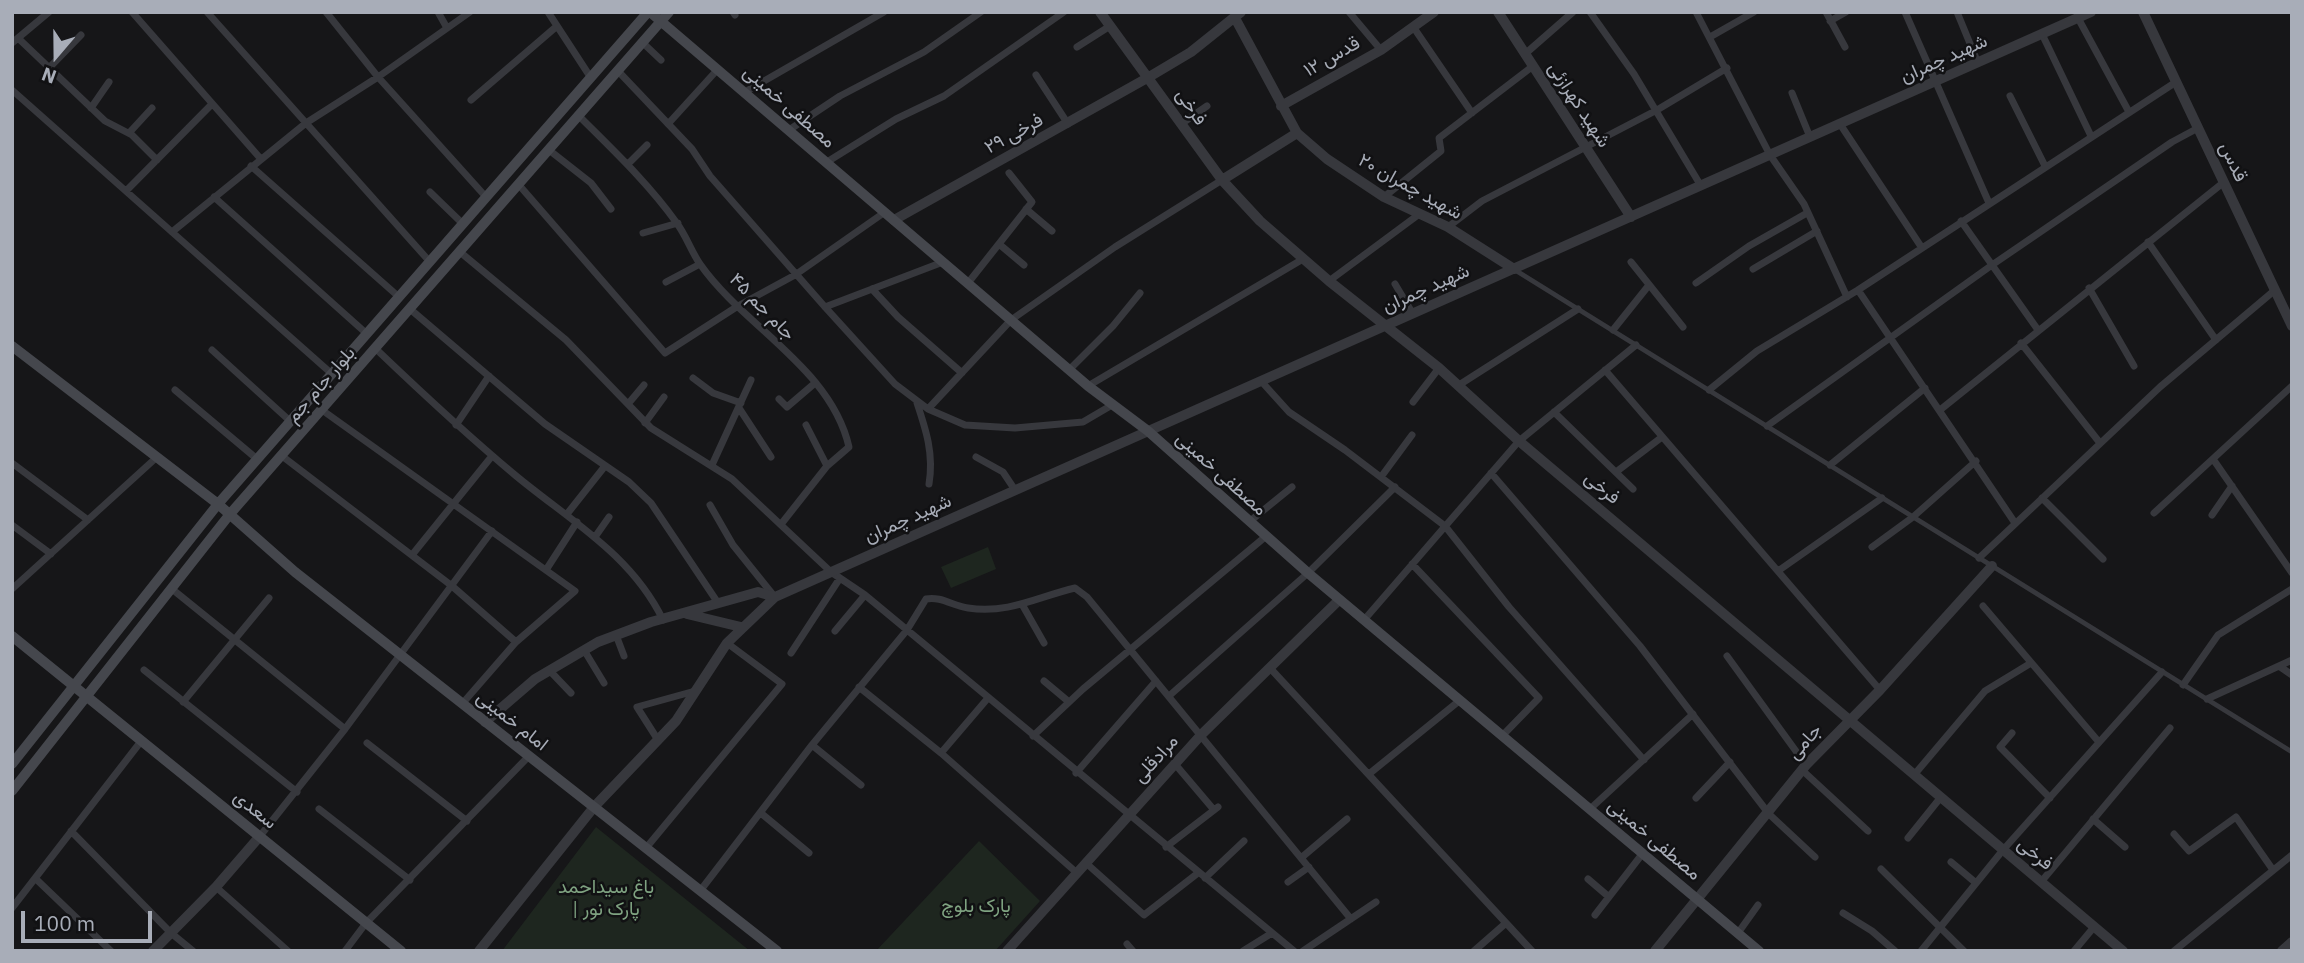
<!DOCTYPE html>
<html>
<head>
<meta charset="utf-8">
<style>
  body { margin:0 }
  #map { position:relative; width:2304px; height:963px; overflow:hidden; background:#161618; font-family:"IBM Plex Sans",sans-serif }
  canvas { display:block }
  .frame { position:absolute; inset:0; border:14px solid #a8adb8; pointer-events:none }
  .north { position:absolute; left:21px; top:21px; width:70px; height:70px; -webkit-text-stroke:5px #111113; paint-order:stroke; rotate:200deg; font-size:19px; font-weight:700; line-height:28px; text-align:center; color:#a8adb8 }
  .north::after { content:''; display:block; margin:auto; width:24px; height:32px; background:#a8adb8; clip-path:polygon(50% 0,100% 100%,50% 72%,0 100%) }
  .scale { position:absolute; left:21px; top:911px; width:131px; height:32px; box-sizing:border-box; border:4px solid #a8adb8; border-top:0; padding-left:9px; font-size:21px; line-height:24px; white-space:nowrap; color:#a8adb8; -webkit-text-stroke:5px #111113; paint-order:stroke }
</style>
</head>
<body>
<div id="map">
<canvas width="2304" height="963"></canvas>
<div class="frame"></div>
<div class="north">N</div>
<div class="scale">100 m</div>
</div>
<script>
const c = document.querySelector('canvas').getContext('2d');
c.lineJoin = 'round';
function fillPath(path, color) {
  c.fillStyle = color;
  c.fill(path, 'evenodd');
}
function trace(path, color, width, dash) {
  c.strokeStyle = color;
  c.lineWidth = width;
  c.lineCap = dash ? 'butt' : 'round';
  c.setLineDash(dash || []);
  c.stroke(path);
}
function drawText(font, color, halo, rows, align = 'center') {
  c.font = font + ' "IBM Plex Sans",Vazirmatn,sans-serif';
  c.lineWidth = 5;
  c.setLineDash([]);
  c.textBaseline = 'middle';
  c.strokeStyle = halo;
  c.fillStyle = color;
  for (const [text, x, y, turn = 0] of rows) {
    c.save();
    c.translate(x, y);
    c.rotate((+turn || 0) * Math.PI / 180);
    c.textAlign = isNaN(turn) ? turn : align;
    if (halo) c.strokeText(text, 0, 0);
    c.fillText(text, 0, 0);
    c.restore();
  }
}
const green = new Path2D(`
  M988,547L996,569L951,588L941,567Z
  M596,827L750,951H502Z
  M979,841L1040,901L995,951H876Z`);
const pedestrian = new Path2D(`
  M1515,270L2292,752`);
const minor = new Path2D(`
  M132,12L260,158
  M207,12L430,262
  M326,12L378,77L486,197
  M438,12L447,28
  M548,12L591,78
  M733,12L735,15
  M1349,12L1381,50
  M1590,12L1634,74L1701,186
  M1696,12L1770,155L1804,204L1847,297
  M1826,12L1845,47
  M1905,12L1989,203
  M1957,12L1978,63
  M2078,18L2129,112
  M1830,21L1846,12
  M1414,28L1472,113
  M2042,34L2091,136
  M1710,37L1754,12
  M18,38L105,121L132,135L157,160
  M12,43L49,12
  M643,43L661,60
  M1077,47L1110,26
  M1525,54L1573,12
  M49,68L81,35
  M618,71L692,149L710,176L825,307L895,384L928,409L965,425L1015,428L1083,422L1112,405
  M1036,75L1068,124
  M12,90L332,374
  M745,92L884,12
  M1792,93L1810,137
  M2010,96L2045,166
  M471,100L557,26
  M91,108L109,82
  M579,116C613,150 648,183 676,222C686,235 691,251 700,264C744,327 831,368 849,447L827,466L782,523
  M668,124L718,69
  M1181,124L1207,106
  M1840,124L1922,248
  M789,130L840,96L924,52L981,12
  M129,133L152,108
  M549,150L591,183L611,209
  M827,162L896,119L944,96L1064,12
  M628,164L647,145
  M251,166L399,297
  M519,185L665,353L738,306L795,275L885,212
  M126,191L212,104
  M430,192L463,224
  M214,197L367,334
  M1384,197L1441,151L1439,138L1533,66
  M1026,209L1052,231
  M1961,221L2038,330
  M1448,227L1482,201L1657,110L1727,68
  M172,232L306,123L378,77L470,12
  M643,233L678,223
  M2148,242L2216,340
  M999,244L1024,265
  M460,252L566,340L651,428L732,479L831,572L865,595L1294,951
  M1631,262L1683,327
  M1753,269L1817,231
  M1329,281L1418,215
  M666,282L700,264
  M968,283L1032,202L1009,173
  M1696,283L1749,246L1807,213
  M1395,284L1413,314
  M2089,288L2134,366
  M872,289L898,317L962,373
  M1858,290L2015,523
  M825,307L943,262
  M410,309L545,424L629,482L651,503L718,603
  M1613,330L1649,285
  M2021,343L2100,443
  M376,349C421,392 467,435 515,475C569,520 631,554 663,620
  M212,350L290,421
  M1069,370L1113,326L1140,293
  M1605,370L1880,690
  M693,378L713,393L741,403
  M1261,381L1289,412L1345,450L1445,526L1509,607L1644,760
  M1459,385L1578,309
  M1088,386L1303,259
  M175,390L257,459
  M1709,390L1757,351L1858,290L2176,82
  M779,399L787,407L815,383
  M1413,402L1439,368
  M917,403C926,430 934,454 929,484
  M628,404L644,385
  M739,408L771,457
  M928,409L1011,320L1115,247L1222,180
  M322,410L575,591L516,642L462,704
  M1940,410L2224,182
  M1554,412L1633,489
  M645,423L664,397
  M456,425L489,376
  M806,425L827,466
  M1767,426L1992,265L2172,142L2198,128
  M282,456L452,586L516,642
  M976,457L1003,472L1015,490
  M2213,459L2292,573
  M12,463L88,520
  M712,465L751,380
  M1830,465L1925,388
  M1616,472L1662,437
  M1491,473L1640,646L1769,814L1815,857
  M1381,477L1412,435
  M2042,498L2103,559
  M710,505L733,545L774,596
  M2154,513L2292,386
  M567,514L605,466
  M2212,515L2232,486
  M1249,522L1292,487
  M12,525L51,554
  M595,537L609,517
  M1872,547L1913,517L1976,461
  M412,555L492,456
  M1979,558L2160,387L2275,290
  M1412,564L1539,698L1502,736
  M546,570L577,522
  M1778,571L1882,498
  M12,589L157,457
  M172,589L345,729
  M1023,606L1044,643
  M1983,606L2098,741
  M1364,620L1519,441L1636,345
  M835,631L865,595
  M616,635L624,656
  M584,650L604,683
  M791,653L840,578
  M1727,656L1806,765
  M2279,666L2292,675
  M1270,668L1532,951
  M144,670L297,792
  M550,671L571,693
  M1044,681L1069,702
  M2183,685L2218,635L2292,589
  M859,687L941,753L1077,873
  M1169,696L1308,573L1395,487
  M2207,699L2292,660
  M183,702L269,598
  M2012,733L2000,747L2050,798
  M1033,736L1083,689L1265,537
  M658,740L637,707L695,691
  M367,743L467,821
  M812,745L861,785
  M941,753L988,698
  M1175,764L1214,810
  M1802,770L1868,831
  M1076,773L1156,681
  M1369,774L1459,701
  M1914,775L1985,691L2031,663
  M1696,798L1730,762
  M319,809L410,880
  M1590,809L1693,714
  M762,814L809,853
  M2093,819L2125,847
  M71,831L171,933L193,951
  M2174,834L2189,851L2236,817L2273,870
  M260,836L345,729L492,531
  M1908,838L1941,797
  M1166,847L1218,807
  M646,848L782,684L727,643
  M1301,858L1347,819
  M1951,862L1976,883
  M1086,863L1144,915L1198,873
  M1881,869L1964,951
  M1205,878L1244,841
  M36,879L111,951
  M1588,879L1609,897
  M1288,882L1309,867
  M2041,882L2170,728
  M216,887L288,951
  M700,891L812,745L907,630L926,599C941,596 953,606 968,608C1009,614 1037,597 1075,588L1087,597L1351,919
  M12,908L142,740
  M1843,913L1872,931L1895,951
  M1595,915L1643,853
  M1738,933L1758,905
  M1127,944L1133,951
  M345,951L366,923L529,756
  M1243,951L1272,933
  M1303,951L1376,902
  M1474,951L1506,923
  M1921,951L2003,850L2162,672
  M2074,951L2094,927
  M2174,951L2292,855`);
const tertiary = new Path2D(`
  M1100,12L1222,180L1260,221L1329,281L1439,368L1519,441L2123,951
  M1498,12L1631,217
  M2143,12L2292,326
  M1235,18L1297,133L1327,159L1384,197L1448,227L1514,269
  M1281,106L1381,50L1434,12
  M1222,180L1297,133
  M894,220L1149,77L1191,52L1241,12
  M687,614L741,627
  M485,722L535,679L598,642L651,622L758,592L775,597L2091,12
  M153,951L216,887L260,836
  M479,951L594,807L676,721L727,643L775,597
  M1007,951L1201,735L1339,600
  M1655,951L1806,765L1880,690L1992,566
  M2282,951L2292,942`);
const secondary = new Path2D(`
  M650,12L1088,386L1148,431L1308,573L1759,951
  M12,346L218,504L295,572L777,951
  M12,636L401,951
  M12,764L218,504L648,12
  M12,791L230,514L669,12`);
const streetNames = [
  ["قدس ۱۲",1332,57,-30],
  ["شهید چمران",1944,59,-24],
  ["شهید کهرازئی",1579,105,57],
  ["مصطفی خمینی",789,107,41],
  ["فرخی",1191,107,56],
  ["فرخی ۲۹",1014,134,-29],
  ["قدس",2233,162,65],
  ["شهید چمران ۲۰",1410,187,29],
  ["شهید چمران",1426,289,-24],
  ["جام جم ۴۵",762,307,46],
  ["بلوار جام جم",321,385,-49],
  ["مصطفی خمینی",1221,474,42],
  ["فرخی",1602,488,40],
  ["شهید چمران",908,519,-24],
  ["امام خمینی",512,721,38],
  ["جامی",1805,742,-48],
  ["مرادقلی",1156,759,-48],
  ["سعدی",255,810,39],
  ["مصطفی خمینی",1654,840,40],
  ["فرخی",2035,854,40]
];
const parkNames = [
  ["باغ سیداحمد",606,888],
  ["| پارک نور",606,910],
  ["پارک بلوچ",976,907]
];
fillPath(green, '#1e261f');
trace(pedestrian, '#37383d', 5);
trace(minor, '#37383d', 7);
trace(tertiary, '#37383d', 10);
trace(secondary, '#45474d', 10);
drawText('19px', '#a8adb8', '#111113', streetNames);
drawText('19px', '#7fa381', '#111113', parkNames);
</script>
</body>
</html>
